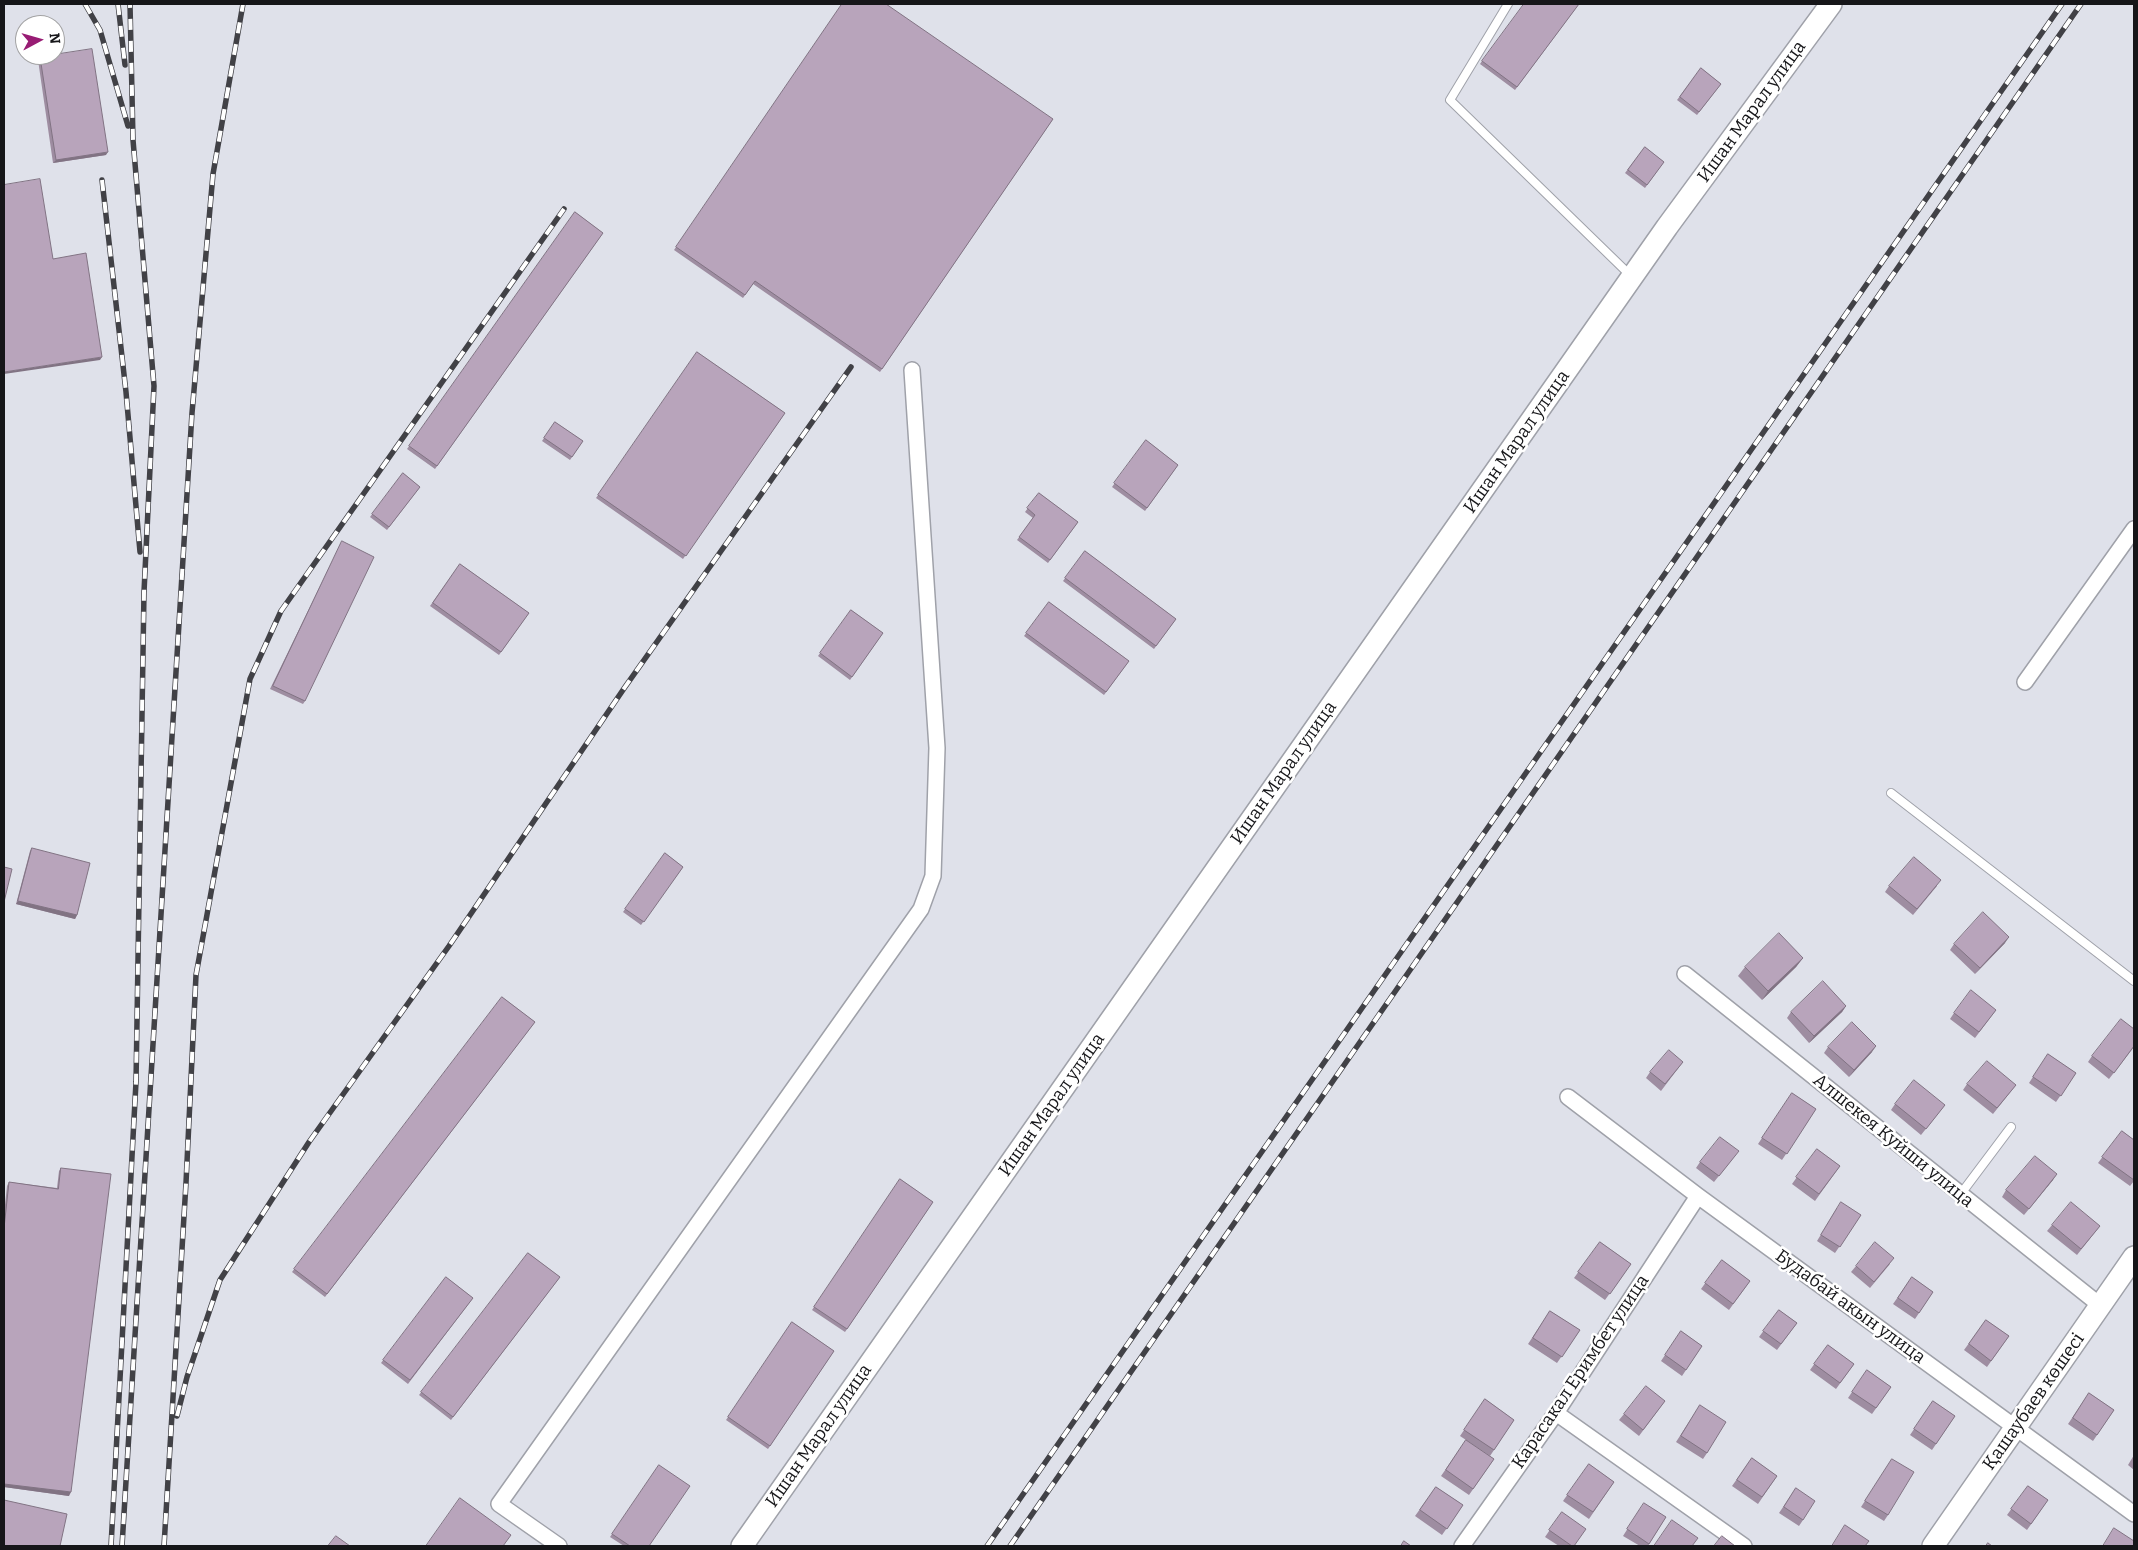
<!DOCTYPE html>
<html>
<head>
<meta charset="utf-8">
<style>
  body { margin:0 }
  #map { position:relative; width:2138px; height:1550px; overflow:hidden; background:#dfe1ea; font-family:Bitter,serif }
  canvas { display:block }
  .frame { position:absolute; inset:0; border:5px solid #161619; pointer-events:none }
  .north { position:absolute; left:15px; top:15px; width:50px; height:50px; box-sizing:border-box; background:#fff; border:1px solid #a2a2a3; border-radius:50%; rotate:84deg; font-size:14px; font-weight:700; line-height:20px; text-align:center; color:#161619 }
  .north::after { content:''; display:block; margin:auto; width:18px; height:22px; background:#981c74; clip-path:polygon(50% 0,100% 100%,50% 72%,0 100%) }
</style>
</head>
<body>
<div id="map">
<canvas width="2138" height="1550"></canvas>
<div class="frame"></div>
<div class="north">N</div>
</div>
<script>
const c = document.querySelector('canvas').getContext('2d');
c.lineJoin = 'round';
function trace(path, color, width, dash) {
  c.strokeStyle = color;
  c.lineWidth = width;
  c.lineCap = dash ? 'butt' : 'round';
  c.setLineDash(dash || []);
  c.stroke(path);
}
function fillPath(path, color) {
  c.fillStyle = color;
  c.fill(path, 'evenodd');
}
function drawText(font, color, halo, rows, align = 'center') {
  c.font = font + ' Bitter,serif';
  c.lineWidth = 5;
  c.setLineDash([]);
  c.textBaseline = 'middle';
  c.strokeStyle = halo;
  c.fillStyle = color;
  for (const [text, x, y, turn = 0] of rows) {
    c.save();
    c.translate(x, y);
    c.rotate((+turn || 0) * Math.PI / 180);
    c.textAlign = isNaN(turn) ? turn : align;
    if (halo) c.strokeText(text, 0, 0);
    c.fillText(text, 0, 0);
    c.restore();
  }
}
const lane = new Path2D(`
  M1508,4L1450,100L1631,276
  M1891,793L2134,981
  M1960,1195L2011,1127`);
const street = new Path2D(`
  M2025,682L2134,529
  M1685,974L2101,1306
  M1568,1097L1698,1196L2134,1514
  M1556,1413L1744,1546
  M559,1546L499,1504L921,909L933,876L937,748L912,370
  M1462,1546L1556,1413L1698,1196`);
const secondary = new Path2D(`
  M742,1546L1667,227L1831,4
  M1933,1546L2134,1257`);
const rail = new Path2D(`
  M85,4L100,30L128,126
  M118,4L125,65
  M102,180L126,392L140,552
  M177,1416L187,1377L220,1280L309,1142L449,946L625,687L851,367
  M111,1546L136,1082L144,592L154,386L133,140L130,4
  M122,1546L192,413L213,174L243,4
  M164,1546L186,1183L196,975L250,679L281,611L564,209
  M987,1546L2062,4
  M1010,1546L2081,4`);
const wall = new Path2D(`
  M842,4L1053,119L880,372L753,284L743,298L674,250Z
  M1579,4L1515,90L1480,64L1482,61Z
  M40,57L106,155L53,163L38,60Z
  M1701,68L1721,84L1697,115L1677,100Z
  M1645,147L1664,162L1645,188L1625,173Z
  M575,212L603,233L435,469L407,449Z
  M697,352L785,413L683,559L596,498Z
  M555,422L583,441L570,460L542,441Z
  M1146,440L1178,465L1145,511L1112,487Z
  M403,473L420,487L387,530L370,517Z
  M1039,493L1078,522L1048,563L1017,540L1033,518L1025,512Z
  M342,541L305,701L303,704L270,689Z
  M1085,551L1176,619L1154,649L1063,581Z
  M460,564L529,613L499,655L430,606Z
  M1049,602L1129,661L1104,695L1024,636Z
  M851,610L883,633L850,680L818,656Z
  M32,848L77,915L75,919L16,904L30,851Z
  M665,853L683,867L641,925L623,912Z
  M1889,886H1937L1913,915L1885,892Z
  M2005,943L1975,974L1950,950L1954,944Z
  M1803,958L1796,967L1762,1000L1738,976L1745,967Z
  M502,997L535,1022L325,1297L292,1272Z
  M1846,1006L1842,1012L1809,1043L1787,1018L1791,1012Z
  M1996,1010L1975,1038L1950,1019L1954,1013Z
  M1828,1047L1872,1052L1849,1077L1824,1053Z
  M2134,1047L2109,1079L2088,1062L2092,1056Z
  M2048,1054L2076,1073L2056,1102L2029,1083Z
  M1683,1062L1661,1091L1646,1078L1650,1072Z
  M1967,1084L2016,1085L1993,1114L1963,1090Z
  M1792,1093L1816,1109L1782,1160L1758,1144Z
  M1895,1104L1945,1105L1921,1135L1891,1110Z
  M2122,1131L2134,1140V1181L2130,1186L2098,1163Z
  M1817,1149L1840,1166L1815,1201L1792,1184Z
  M1734,1157L1714,1182L1696,1168L1700,1162Z
  M61,1168L69,1496L4,1487V1214L7,1186L9,1182L57,1188L59,1171Z
  M900,1179L933,1202L845,1332L812,1310Z
  M2053,1180L2024,1215L2002,1197L2006,1190Z
  M1837,1208L1861,1215L1835,1253L1817,1241Z
  M2052,1225L2100,1226L2077,1255L2047,1231Z
  M1600,1242L1631,1264L1605,1300L1574,1278Z
  M528,1253L560,1277L451,1420L419,1395Z
  M1722,1260L1750,1281L1729,1310L1701,1289Z
  M1890,1264L1870,1288L1851,1272L1856,1266Z
  M446,1277L473,1298L408,1384L381,1363Z
  M1912,1277L1933,1292L1915,1319L1893,1304Z
  M1779,1310L1797,1323L1777,1350L1759,1337Z
  M1550,1311L1580,1330L1557,1363L1528,1344Z
  M1986,1320L2009,1336L1987,1367L1964,1350Z
  M792,1322L834,1351L768,1449L726,1420Z
  M1681,1331L1702,1346L1682,1376L1661,1361Z
  M1828,1345L1854,1364L1836,1389L1810,1370Z
  M1867,1370L1891,1387L1872,1414L1848,1398Z
  M2089,1393L2114,1410L2093,1441L2068,1424Z
  M1485,1399L1514,1420L1490,1456L1460,1436Z
  M1665,1401L1639,1436L1619,1420L1624,1414Z
  M1933,1401L1955,1416L1932,1450L1910,1435Z
  M1700,1405L1707,1453L1703,1459L1676,1442Z
  M1466,1440L1494,1459L1469,1495L1441,1476Z
  M2134,1455V1470L2128,1465Z
  M1752,1458L1777,1476L1758,1504L1732,1486Z
  M1892,1459L1888,1515L1884,1521L1861,1507Z
  M1589,1464L1614,1482L1589,1519L1563,1501Z
  M659,1465L649,1546H624L610,1537Z
  M2028,1486L2048,1500L2027,1530L2007,1515Z
  M1436,1487L1463,1505L1442,1535L1415,1516Z
  M1796,1488L1803,1520L1799,1526L1779,1513Z
  M1640,1509L1666,1517L1648,1546H1640L1623,1536Z
  M1562,1512L1574,1546H1559L1545,1537Z`);
const shadedWall = new Path2D(`
  M108,152L106,155L53,163L56,160Z
  M102,357L100,360L4,374V372Z
  M18,901L77,915L75,919L16,904Z
  M2009,937L2005,943L1975,974L1980,968Z
  M1803,958L1796,967L1762,1000L1768,991Z
  M1846,1006L1842,1012L1809,1043L1814,1036Z
  M1876,1046L1872,1052L1849,1077L1854,1070Z
  M2057,1174L2053,1180L2024,1215L2029,1209Z
  M4,1484L71,1492L69,1496L4,1487Z`);
const building = new Path2D(`
  M842,4H886L1053,119L882,369L755,281L745,295L676,247Z
  M1524,4H1579L1517,87L1482,61Z
  M92,49L108,152L56,160L40,57Z
  M1701,68L1721,84L1699,112L1680,97Z
  M1645,147L1664,162L1647,185L1628,170Z
  M40,179L53,259L86,253L102,357L4,372V185Z
  M575,212L603,233L437,466L409,446Z
  M697,352L785,413L686,556L598,495Z
  M555,422L583,441L572,457L544,438Z
  M1146,440L1178,465L1147,508L1114,483Z
  M403,473L420,487L389,527L372,514Z
  M1039,493L1078,522L1050,560L1019,537L1035,515L1027,508Z
  M342,541L374,557L305,701L273,686Z
  M1085,551L1176,619L1156,646L1065,578Z
  M460,564L529,613L501,652L433,603Z
  M1049,602L1129,661L1106,692L1026,633Z
  M851,610L883,633L852,677L820,653Z
  M32,848L90,863L77,915L18,901Z
  M665,853L683,867L644,922L625,909Z
  M1914,857L1941,880L1917,909L1889,886Z
  M4,867L12,869L4,902Z
  M1983,912L2009,937L1980,968L1954,944Z
  M1779,933L1803,958L1768,991L1745,967Z
  M1823,981L1846,1006L1814,1036L1791,1012Z
  M1971,990L1996,1010L1979,1032L1954,1013Z
  M502,997L535,1022L327,1294L294,1269Z
  M2121,1019L2134,1029V1046L2114,1073L2092,1056Z
  M1852,1022L1876,1046L1854,1070L1828,1047Z
  M1669,1050L1683,1062L1665,1084L1650,1072Z
  M2048,1054L2076,1073L2061,1096L2033,1077Z
  M1987,1061L2016,1085L1997,1108L1967,1084Z
  M1914,1080L1945,1105L1926,1129L1895,1104Z
  M1792,1093L1816,1109L1787,1154L1762,1138Z
  M2122,1131L2134,1140V1180L2102,1157Z
  M1720,1137L1739,1151L1719,1176L1700,1162Z
  M1817,1149L1840,1166L1819,1194L1796,1177Z
  M2035,1156L2057,1174L2029,1209L2006,1190Z
  M61,1168L111,1174L71,1492L4,1484V1228L9,1182L58,1189Z
  M900,1179L933,1202L847,1329L814,1307Z
  M1841,1202L1861,1215L1840,1247L1821,1235Z
  M2071,1202L2100,1226L2081,1249L2052,1225Z
  M1600,1242L1631,1264L1610,1294L1578,1272Z
  M1875,1242L1894,1258L1874,1282L1856,1266Z
  M528,1253L560,1277L453,1417L421,1392Z
  M1722,1260L1750,1281L1733,1304L1705,1283Z
  M446,1277L473,1298L410,1380L383,1360Z
  M1912,1277L1933,1292L1919,1313L1898,1298Z
  M1779,1310L1797,1323L1781,1344L1763,1331Z
  M1550,1311L1580,1330L1562,1357L1533,1338Z
  M1986,1320L2009,1336L1991,1361L1969,1344Z
  M792,1322L834,1351L770,1446L728,1417Z
  M1681,1331L1702,1346L1686,1370L1665,1355Z
  M1828,1345L1854,1364L1840,1383L1814,1364Z
  M1867,1370L1891,1387L1876,1408L1852,1392Z
  M1646,1386L1665,1401L1643,1430L1624,1414Z
  M2089,1393L2114,1410L2097,1435L2073,1418Z
  M1485,1399L1514,1420L1494,1450L1464,1430Z
  M1933,1401L1955,1416L1936,1444L1914,1429Z
  M1700,1405L1726,1422L1707,1453L1681,1436Z
  M1466,1440L1494,1459L1473,1489L1446,1470Z
  M1752,1458L1777,1476L1762,1497L1737,1480Z
  M1892,1459L1914,1472L1888,1515L1865,1501Z
  M1589,1464L1614,1482L1593,1512L1567,1495Z
  M659,1465L690,1486L649,1546H630L612,1534Z
  M2028,1486L2048,1500L2031,1524L2011,1509Z
  M1436,1487L1463,1505L1447,1529L1420,1510Z
  M1796,1488L1815,1501L1803,1520L1784,1507Z
  M460,1498L511,1535L503,1546H426Z
  M4,1500L67,1514L60,1546H4Z
  M1644,1503L1666,1517L1649,1544L1627,1529Z
  M1562,1512L1586,1529L1574,1546H1572L1549,1530Z
  M1672,1520L1698,1538L1692,1546H1654Z
  M1845,1525L1869,1541L1865,1546H1832Z
  M2114,1528L2134,1541V1546H2103Z
  M336,1536L350,1546H328Z
  M1722,1536L1735,1546H1714Z
  M1404,1541L1411,1546H1401Z
  M1988,1543L1992,1546H1986Z`);
const streetNames = [
  ["Ишан Марал улица",1752,112,-54],
  ["Ишан Марал улица",1517,442,-55],
  ["Ишан Марал улица",1284,773,-55],
  ["Ишан Марал улица",1052,1105,-55],
  ["Алшекея Куйши улица",1893,1141,39],
  ["Будабай акын улица",1850,1307,36],
  ["Карасакал Еримбет улица",1581,1372,-56],
  ["Қашаубаев көшесі",2034,1402,-55],
  ["Ишан Марал улица",819,1436,-55]
];
trace(lane, '#9fa1a9', 10);
trace(street, '#9fa1a9', 18);
trace(secondary, '#9fa1a9', 24);
trace(lane, '#fff', 8);
trace(street, '#fff', 15);
trace(secondary, '#fff', 21);
trace(rail, '#414146', 5.5);
trace(rail, '#fff', 4, [11]);
fillPath(wall, '#9e8da1');
fillPath(shadedWall, '#817383');
fillPath(building, '#b8a4bb');
trace(building, '#817383', 1);
drawText('18px', '#161619', '#fff', streetNames);
</script>
</body>
</html>
